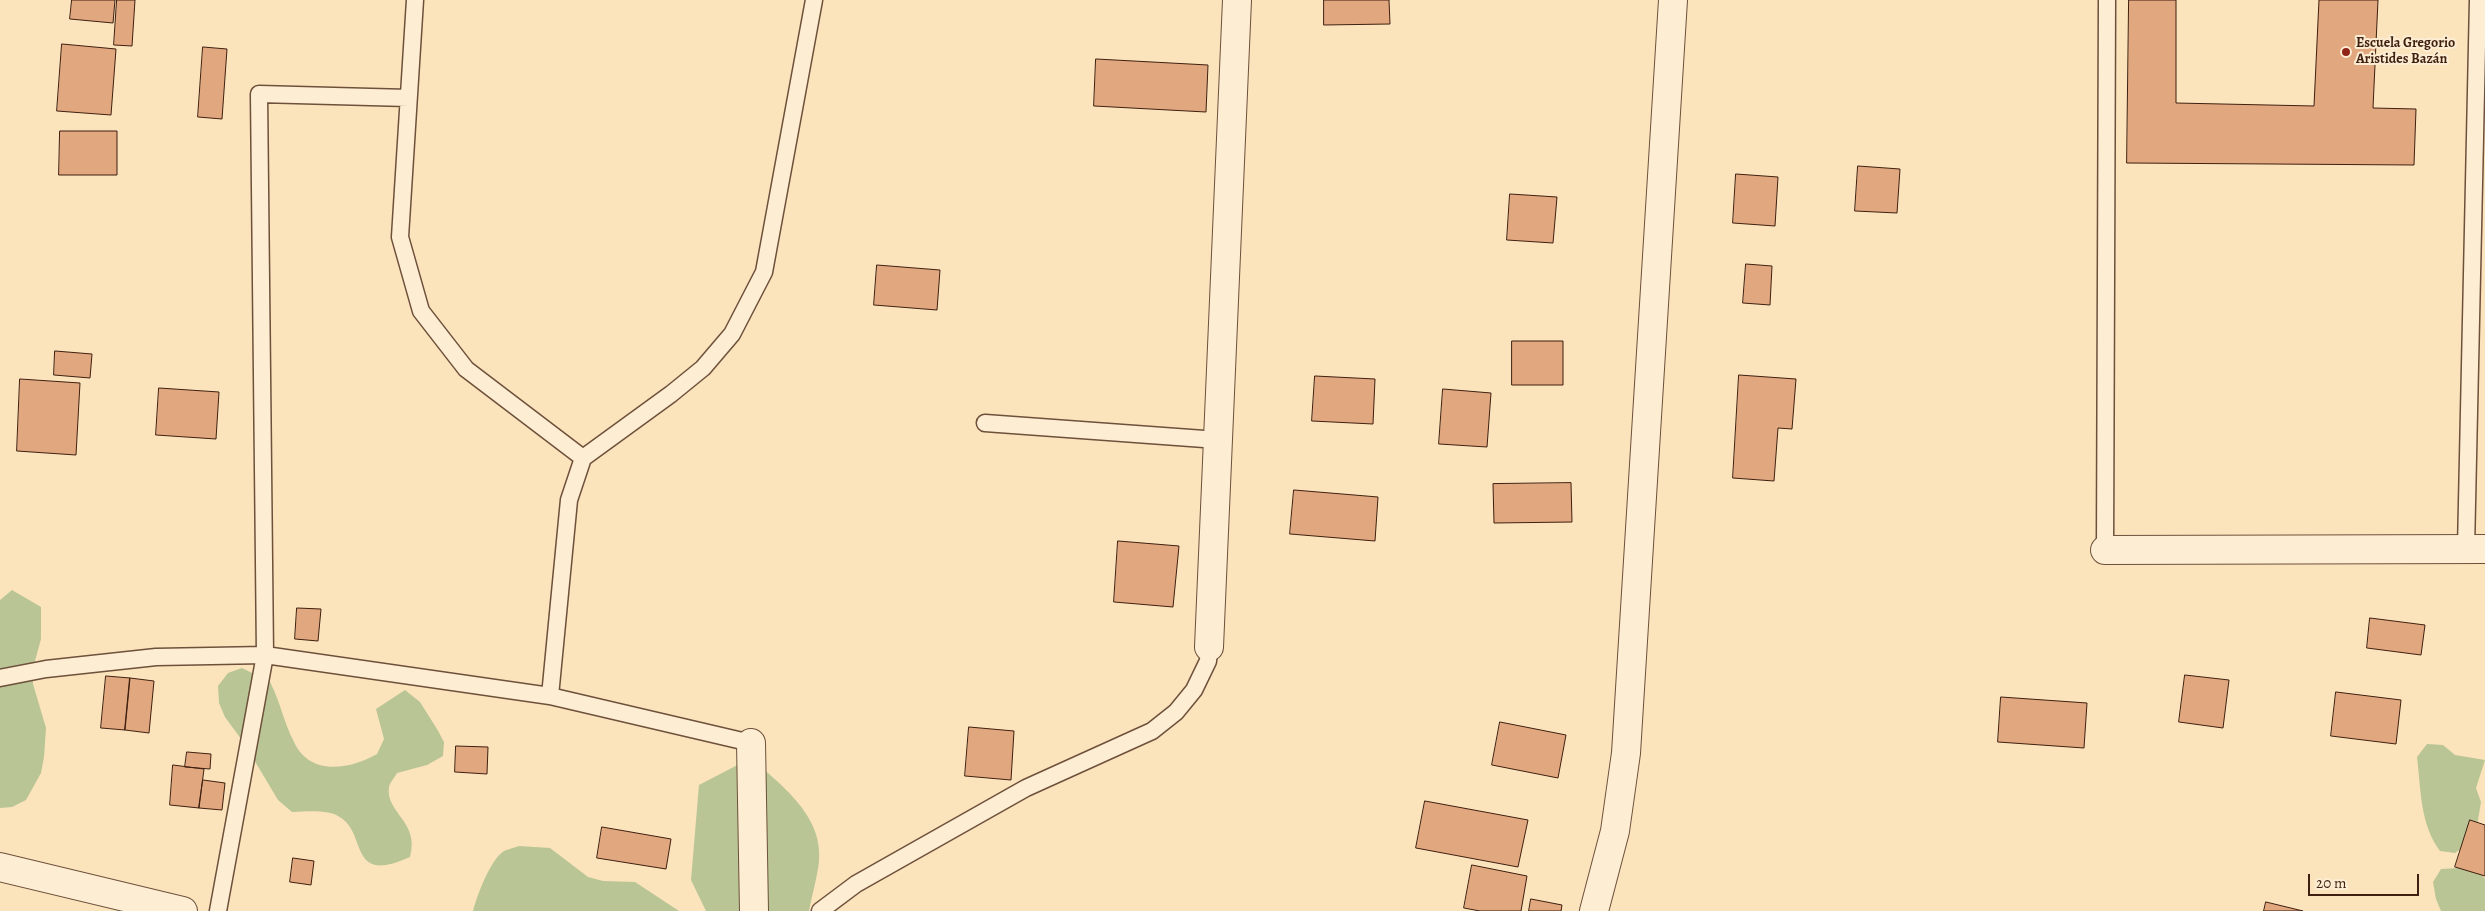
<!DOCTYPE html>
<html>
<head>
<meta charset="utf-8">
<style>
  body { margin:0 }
  #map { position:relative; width:2485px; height:911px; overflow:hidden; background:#fbe3bc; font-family:Alegreya,serif }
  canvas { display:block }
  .scale { position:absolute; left:2308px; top:874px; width:111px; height:22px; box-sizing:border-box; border:2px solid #3f1f10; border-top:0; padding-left:6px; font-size:15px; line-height:18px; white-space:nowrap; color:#3f1f10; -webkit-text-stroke:4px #fcedd3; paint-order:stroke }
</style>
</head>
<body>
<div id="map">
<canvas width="2485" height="911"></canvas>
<div class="scale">20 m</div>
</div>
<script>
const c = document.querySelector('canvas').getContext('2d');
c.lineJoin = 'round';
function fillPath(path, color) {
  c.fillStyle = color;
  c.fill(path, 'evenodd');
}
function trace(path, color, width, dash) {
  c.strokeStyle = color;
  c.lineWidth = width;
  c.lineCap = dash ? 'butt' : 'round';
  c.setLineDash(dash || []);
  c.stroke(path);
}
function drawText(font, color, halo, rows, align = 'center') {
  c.font = font + ' Alegreya,serif';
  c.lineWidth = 4;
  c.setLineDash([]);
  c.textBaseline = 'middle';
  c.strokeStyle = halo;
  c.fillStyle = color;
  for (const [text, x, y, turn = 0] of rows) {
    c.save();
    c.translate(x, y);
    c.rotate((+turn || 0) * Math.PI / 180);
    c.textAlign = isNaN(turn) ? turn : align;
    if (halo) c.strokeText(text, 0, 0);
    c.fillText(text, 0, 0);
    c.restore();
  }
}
const green = new Path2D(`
  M12,590L41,607V639L33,668V684L46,728L44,757L41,773L26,800L12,807L0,808V600Z
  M242,668L270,682C280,701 284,723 294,742C310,777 351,769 377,754L384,739L376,709L405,690L420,702L437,729L444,742L443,756L427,765L397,773C395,777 390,782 389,787C385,813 420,821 410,857C346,886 369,832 338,816C325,809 305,812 292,812L278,800L244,743L225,717L219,703L218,686L228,673Z
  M2427,744L2443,745L2455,755L2485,760L2476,788L2481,802L2476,832L2468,844L2455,853L2440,851C2420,824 2421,790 2417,757Z
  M751,758C781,785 824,816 819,862C817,878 812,895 809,911H706L691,880L699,785Z
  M519,846L550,848L588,877L603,881L635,882L679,911H473C477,896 490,860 504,851C508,849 514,848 519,846Z
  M2476,867L2485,879V911H2441L2436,899L2433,882L2441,869Z`);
const building = new Path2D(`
  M72,0H115L113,23L70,19Z
  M117,0H135L132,46L114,45Z
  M1324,0H1389L1390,24L1324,25Z
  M2129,0H2176V103L2314,106L2319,0H2378L2373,108L2416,109L2414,165L2127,163Z
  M62,44L116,49L111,115L57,111Z
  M203,47L227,49L222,119L198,117Z
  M1096,59L1208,65L1206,112L1094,106Z
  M60,131H117V175H59Z
  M1858,166L1900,169L1897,213L1855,211Z
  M1736,174L1778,177L1775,226L1733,223Z
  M1510,194L1557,197L1553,243L1507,240Z
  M1746,264L1772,266L1770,305L1743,303Z
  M877,265L940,270L937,310L874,305Z
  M1512,341H1563V385H1512Z
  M55,351L92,354L90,378L54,375Z
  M1739,375L1796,379L1792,429L1778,428L1774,481L1733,478Z
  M1315,376L1375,379L1373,424L1312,421Z
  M20,379L80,383L76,455L17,451Z
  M159,388L219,392L216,439L156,435Z
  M1443,389L1491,393L1487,447L1439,444Z
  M1571,483L1572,522L1494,523L1493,484Z
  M1294,490L1378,497L1375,541L1290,534Z
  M1118,541L1179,546L1173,607L1114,602Z
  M297,608L321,609L318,641L295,639Z
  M2370,618L2425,625L2421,655L2367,648Z
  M2185,675L2229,680L2223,728L2179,722Z
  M106,676L130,678L125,730L101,728Z
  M130,678L154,681L149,733L125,730Z
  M2336,692L2401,700L2396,744L2331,736Z
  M2001,697L2087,703L2084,748L1998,742Z
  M1500,722L1566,735L1558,778L1492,765Z
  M969,727L1014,731L1011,780L965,776Z
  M456,746L488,747L487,774L455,772Z
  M187,752L211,754L210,769L185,767Z
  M173,765L204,769L199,808L170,805Z
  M203,780L225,783L222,810L199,808Z
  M1425,801L1528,820L1518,867L1416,848Z
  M2470,820L2485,825V876L2455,867Z
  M602,827L671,839L666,869L597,858Z
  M293,858L314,861L311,885L290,882Z
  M1472,865L1527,876L1521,911H1480L1464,908Z
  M1531,899L1562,905L1561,911H1529Z
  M2266,902L2303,911H2264Z`);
const service = new Path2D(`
  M415,0L400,237L421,311L466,369L583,458
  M985,423L1218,440
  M2466,549L2478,0
  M2105,550L2107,0
  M0,678L46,669L156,657L265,655L550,696L751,743
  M550,696L569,500L583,458L671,394L703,368L732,334L764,272L814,0
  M218,911L265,655L259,94L408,98
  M820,911L856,884L1026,788L1152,731L1176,712L1194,690L1208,661L1209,647`);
const minor = new Path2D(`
  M2105,550L2485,549
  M1209,647L1237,0
  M751,743L754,911
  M0,867L183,911
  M1594,911L1615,831L1626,753L1673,0`);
const markers = [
  [2346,52,5,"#8f2418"]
];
const poiNames = [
  ["Escuela Gregorio",2356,44],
  ["Aristides Bazán",2356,60]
];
fillPath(green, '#b9c595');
fillPath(building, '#e1a77e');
trace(building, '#3f1f10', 1);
trace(service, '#6e503b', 19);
trace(minor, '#6e503b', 30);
trace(service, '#fcedd3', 16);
trace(minor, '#fcedd3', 28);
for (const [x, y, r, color] of markers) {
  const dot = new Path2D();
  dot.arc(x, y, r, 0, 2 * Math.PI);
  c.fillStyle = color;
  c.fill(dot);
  trace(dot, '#fcedd3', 2);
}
drawText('bold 14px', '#3f1f10', '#fcedd3', poiNames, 'left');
</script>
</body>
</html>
